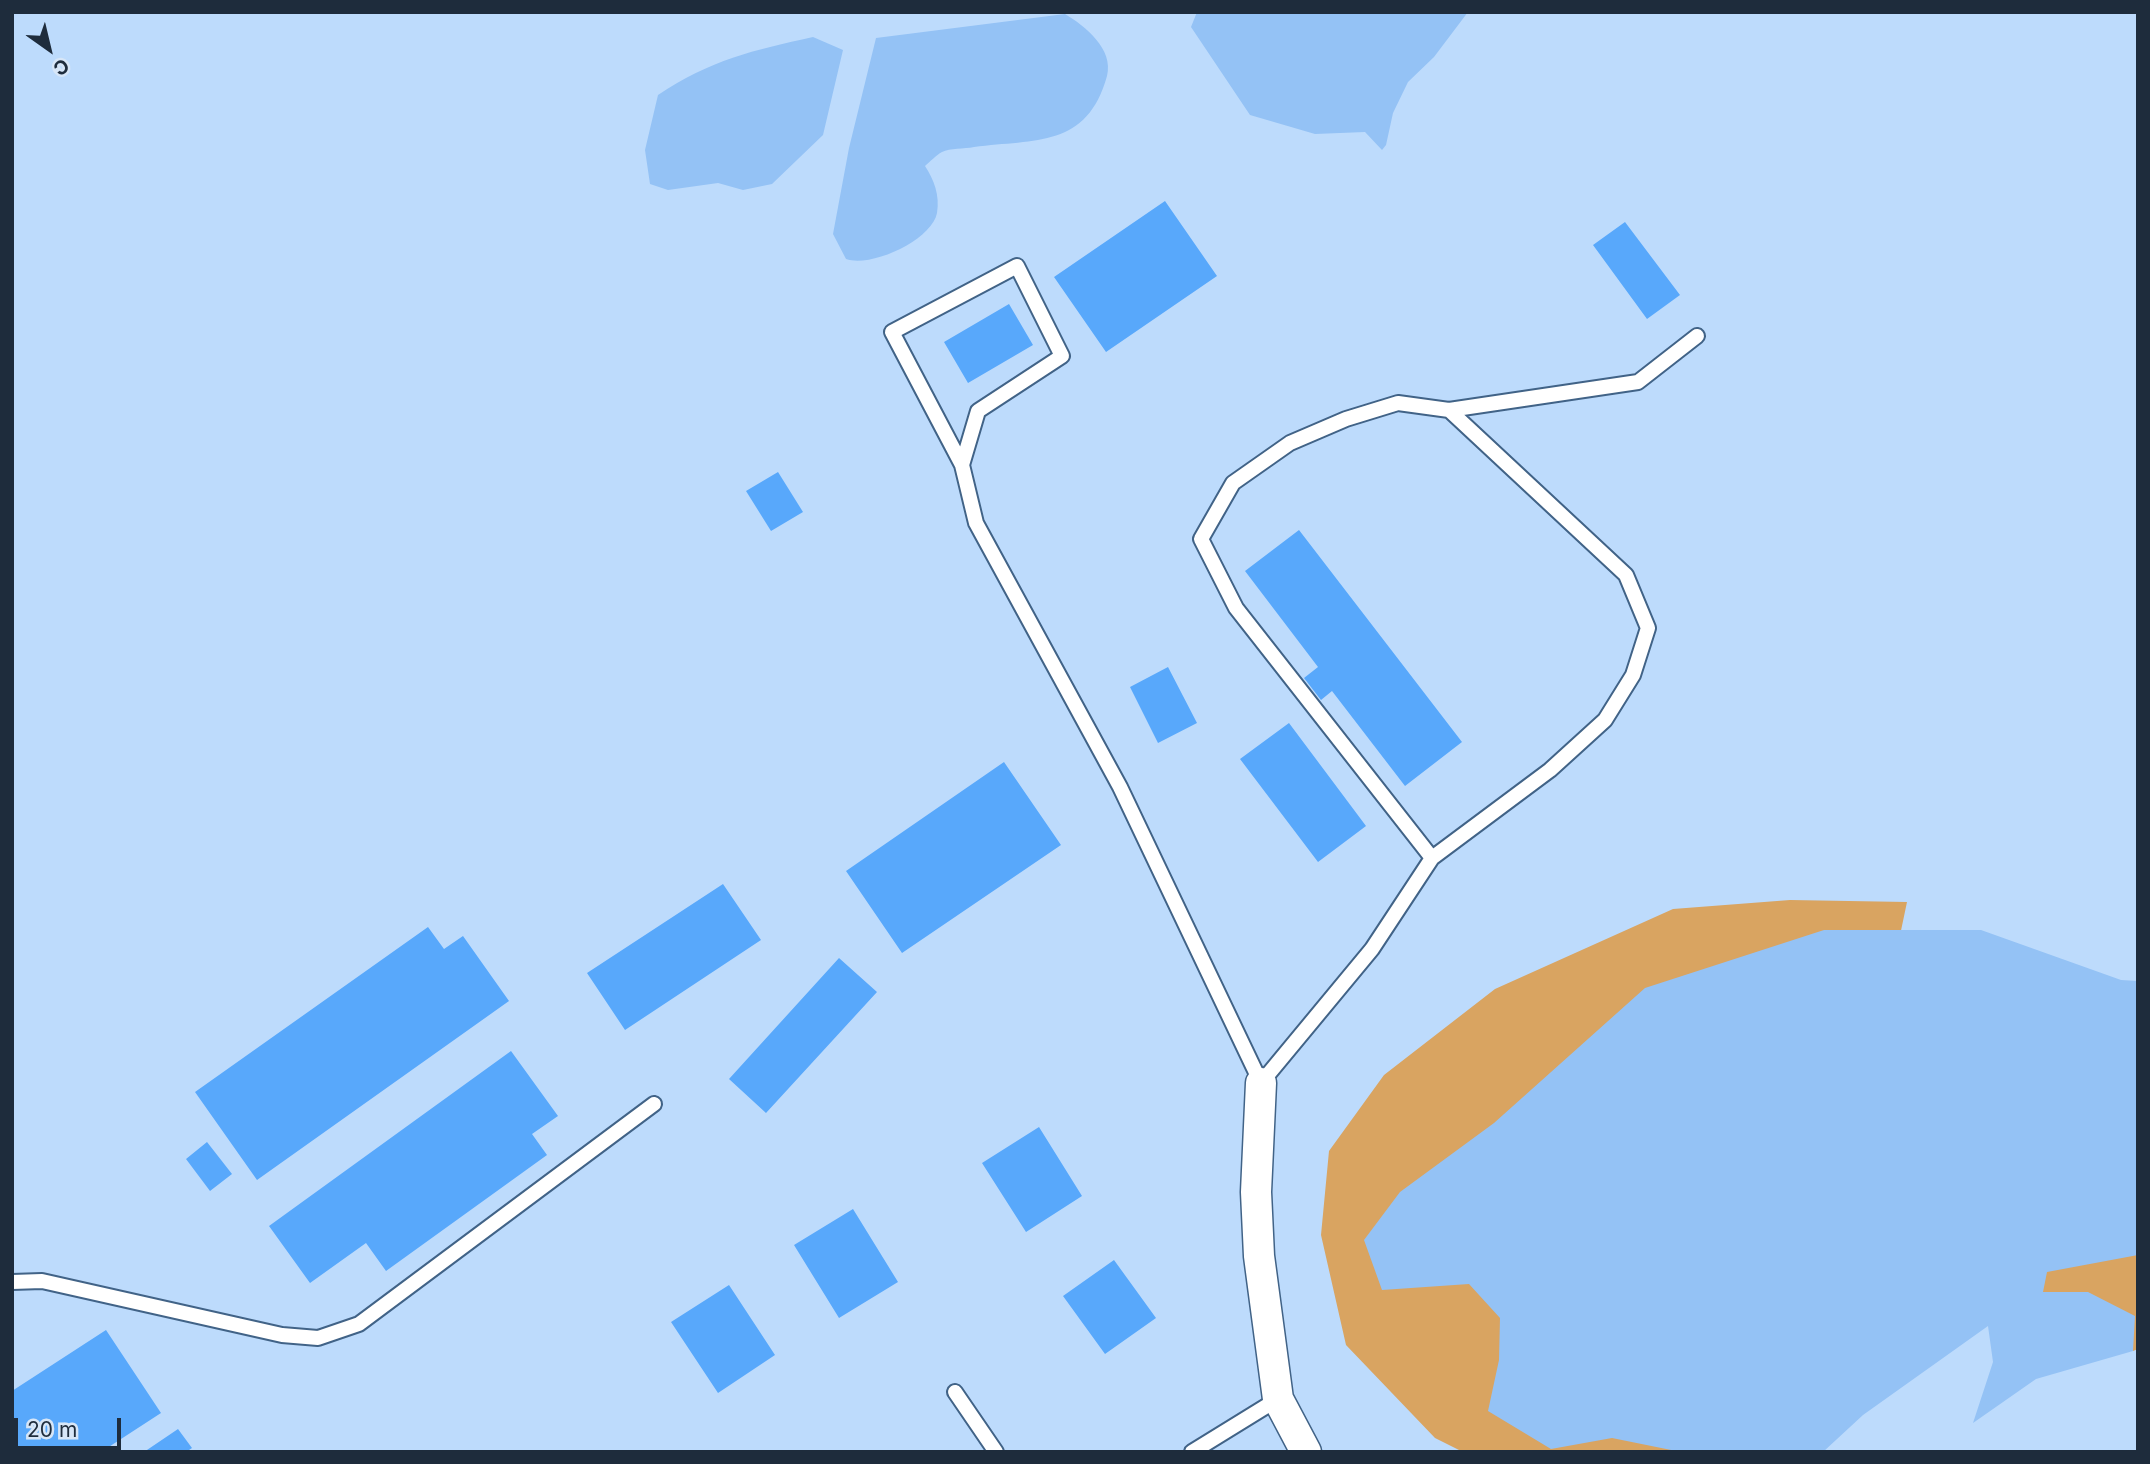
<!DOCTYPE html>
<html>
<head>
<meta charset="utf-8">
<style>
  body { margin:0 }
  #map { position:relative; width:2150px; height:1464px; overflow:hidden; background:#bddbfc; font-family:Inter,sans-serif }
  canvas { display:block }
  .frame { position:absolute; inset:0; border:14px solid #1e2c3c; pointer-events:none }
  .north { position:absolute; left:14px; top:14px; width:70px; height:70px; -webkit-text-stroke:5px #d7e6f7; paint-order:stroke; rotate:146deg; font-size:19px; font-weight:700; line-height:28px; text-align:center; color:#1e2c3c }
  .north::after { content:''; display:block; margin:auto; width:24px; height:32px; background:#1e2c3c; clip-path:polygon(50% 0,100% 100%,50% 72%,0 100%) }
  .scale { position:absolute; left:14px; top:1418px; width:107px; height:32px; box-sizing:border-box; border:4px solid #1e2c3c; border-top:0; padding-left:9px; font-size:21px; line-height:24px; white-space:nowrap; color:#1e2c3c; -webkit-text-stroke:5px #d7e6f7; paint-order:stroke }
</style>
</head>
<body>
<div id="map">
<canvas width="2150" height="1464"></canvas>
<div class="frame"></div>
<div class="north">С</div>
<div class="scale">20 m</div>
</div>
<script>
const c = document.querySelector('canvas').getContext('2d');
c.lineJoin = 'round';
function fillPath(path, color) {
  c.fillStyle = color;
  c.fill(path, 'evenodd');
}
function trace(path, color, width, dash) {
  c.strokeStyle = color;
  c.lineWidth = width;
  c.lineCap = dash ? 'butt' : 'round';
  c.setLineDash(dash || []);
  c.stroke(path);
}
const green = new Path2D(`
  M1790,900L1907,902L1890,983L1447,1253L1704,1452H1463L1435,1438L1346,1345L1321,1235L1329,1151L1384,1075L1495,989L1673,909Z
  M2138,1221V1349L2133,1351L2072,1330L2014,1261Z`);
const water = new Path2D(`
  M1197,12H1468L1434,57L1408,82L1393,113L1386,145L1382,150L1365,132L1315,134L1250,115L1191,27Z
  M1065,14C1085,26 1114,49 1107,76C1087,148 1036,139 974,147C964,149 950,148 942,152C936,155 930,162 925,166C934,180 940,195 937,213C932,240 871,268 846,259L833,234L849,148L876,38Z
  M813,37L843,50L823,135L772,184L743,190L718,183L668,190L650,184L645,150L658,95C710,60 754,50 813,37Z
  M1824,930H1981L2121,980L2138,981V1255L2047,1272L2043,1292H2088L2135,1316L2133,1351L2036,1379L1973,1423L1993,1362L1988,1326L1863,1415L1823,1452H1681L1612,1438L1551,1449L1488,1411L1499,1360L1500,1318L1469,1284L1382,1290L1364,1240L1400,1192L1494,1123L1645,988Z`);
const building = new Path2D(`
  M1165,201L1217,276L1106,352L1054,277Z
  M1625,222L1680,295L1647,319L1593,245Z
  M1009,304L1033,345L968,383L944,342Z
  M778,472L803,512L771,531L746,491Z
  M1299,530L1462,742L1405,786L1332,691L1321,700L1304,678L1318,667L1245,571Z
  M1168,667L1197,723L1158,743L1130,687Z
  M1289,723L1366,826L1318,862L1240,759Z
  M1004,762L1061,845L902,953L846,871Z
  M723,884L761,940L625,1030L587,973Z
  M428,927L444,949L463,936L509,1001L257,1180L195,1092Z
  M839,958L877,992L766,1113L729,1079Z
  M511,1051L558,1116L532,1134L547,1155L386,1271L366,1243L310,1283L269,1226Z
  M1039,1127L1082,1196L1026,1232L982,1163Z
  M207,1142L232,1174L210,1191L186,1159Z
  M853,1209L898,1282L839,1318L794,1245Z
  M1114,1260L1156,1318L1105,1354L1063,1296Z
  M729,1285L775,1355L718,1393L671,1322Z
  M106,1330L161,1413L101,1452H12V1391Z
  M178,1429L192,1448L186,1452H144Z`);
const lane = new Path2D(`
  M1449,410L1638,382L1697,336
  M962,465L978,411L1062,356L1017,266L892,332L962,465L976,523L1120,787L1261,1083L1372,949L1432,858L1550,770L1605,720L1633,675L1648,628L1626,575L1449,410L1398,403L1346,419L1290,443L1233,483L1201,539L1236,608L1432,858
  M12,1282L42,1281L282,1335L318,1338L359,1324L654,1104
  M955,1392L996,1452
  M1192,1452L1278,1399`);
const street = new Path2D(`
  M1261,1083L1256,1192L1259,1256L1278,1399L1306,1452`);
fillPath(green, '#d9a461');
fillPath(water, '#94c2f5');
fillPath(building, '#58a8fb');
trace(lane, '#416387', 18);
trace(street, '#416387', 33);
trace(lane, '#fff', 14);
trace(street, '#fff', 30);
</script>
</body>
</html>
